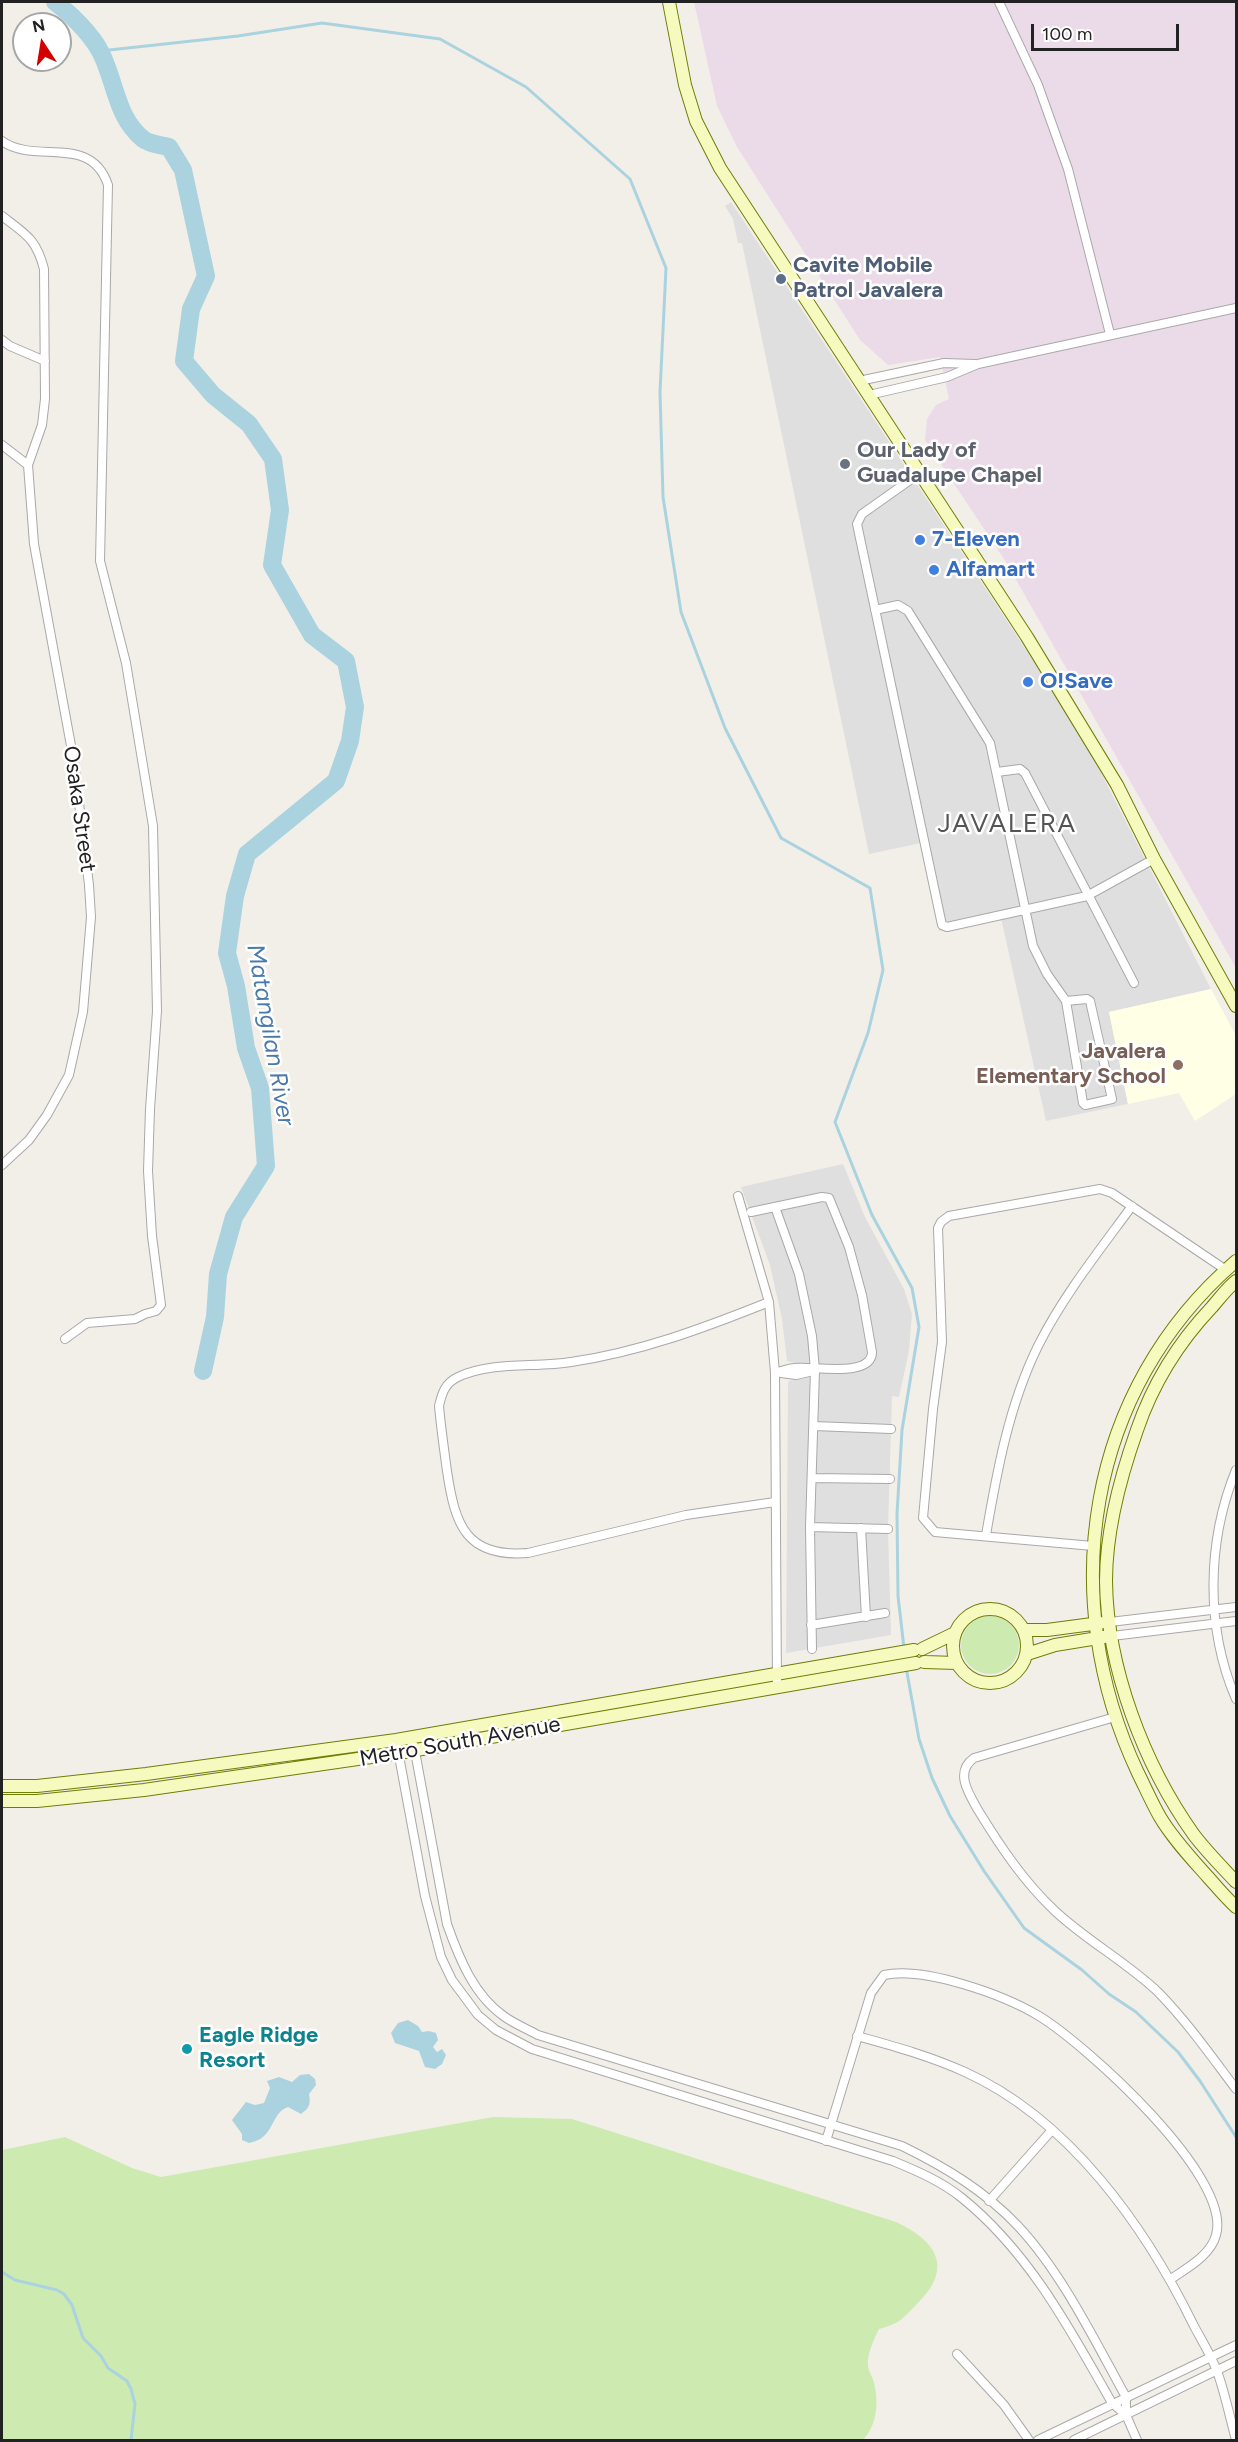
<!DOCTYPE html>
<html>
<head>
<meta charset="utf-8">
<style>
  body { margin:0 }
  #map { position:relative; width:1238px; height:2442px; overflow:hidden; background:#f2efe9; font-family:Figtree,sans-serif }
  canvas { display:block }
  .frame { position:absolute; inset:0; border:3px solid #222; pointer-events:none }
  .north { position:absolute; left:12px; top:12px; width:60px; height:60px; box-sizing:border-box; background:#fff; border:2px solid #a7a7a7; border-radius:50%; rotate:348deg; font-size:16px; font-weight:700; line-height:24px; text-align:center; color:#222 }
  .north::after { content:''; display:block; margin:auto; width:21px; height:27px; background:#d40000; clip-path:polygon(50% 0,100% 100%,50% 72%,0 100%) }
  .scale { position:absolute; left:1031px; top:24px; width:148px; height:27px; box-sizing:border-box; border:3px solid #222; border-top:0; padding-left:8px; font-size:18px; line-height:21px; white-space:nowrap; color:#222; -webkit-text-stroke:4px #fff; paint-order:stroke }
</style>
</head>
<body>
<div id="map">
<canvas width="1238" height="2442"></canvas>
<div class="frame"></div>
<div class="north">N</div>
<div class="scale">100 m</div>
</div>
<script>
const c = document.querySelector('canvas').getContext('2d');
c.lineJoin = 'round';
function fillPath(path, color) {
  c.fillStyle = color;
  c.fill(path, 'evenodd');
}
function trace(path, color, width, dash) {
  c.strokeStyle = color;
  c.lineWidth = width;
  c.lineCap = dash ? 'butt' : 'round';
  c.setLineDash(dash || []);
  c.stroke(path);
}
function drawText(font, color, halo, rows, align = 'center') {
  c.font = font + ' Figtree,sans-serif';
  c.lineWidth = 5;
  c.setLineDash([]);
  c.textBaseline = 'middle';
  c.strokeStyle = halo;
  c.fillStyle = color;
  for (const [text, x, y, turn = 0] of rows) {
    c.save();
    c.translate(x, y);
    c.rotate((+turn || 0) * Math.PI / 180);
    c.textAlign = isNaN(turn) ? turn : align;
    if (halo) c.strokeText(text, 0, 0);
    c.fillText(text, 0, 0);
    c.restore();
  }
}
const residential = new Path2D(`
  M731,202L1061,703L1096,763L1211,989L1109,1012L1128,1104L1046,1121L1001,918L939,931L921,843L869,854L742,243H738L733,219L725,206Z
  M843,1164L865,1217L904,1289L912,1314L909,1351L899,1397L892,1396L888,1529L891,1635L786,1653L788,1383L789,1381L797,1379L796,1363L787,1361L782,1319L770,1265L741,1187Z`);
const industrial = new Path2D(`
  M694,2H1236V968L1006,562L925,440L927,419L936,405L949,399L940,357L888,365L860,340L737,147L717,106Z`);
const education = new Path2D(`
  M1211,989L1236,1036V1094L1195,1121L1179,1093L1128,1104L1109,1012Z`);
const grass = new Path2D(`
  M961 1645a29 29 0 1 1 58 0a29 29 0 1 1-58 0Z
  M493,2117L572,2119L896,2222C937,2241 954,2268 917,2304C902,2319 901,2323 879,2329C874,2339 867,2354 868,2365C868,2371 873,2377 874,2383C879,2403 877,2425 863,2440H2V2150L65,2137L132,2168L161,2177Z`);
const water = new Path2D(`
  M408,2020L418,2026L422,2032L429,2031L436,2033L438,2040L433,2047L437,2052L442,2049L446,2055L442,2064L435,2069L425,2067L419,2051L395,2043L391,2033L398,2023Z
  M309,2074L315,2079L316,2085L309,2094C311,2105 309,2108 301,2114L288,2107C269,2114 276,2138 249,2143L242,2140V2134L232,2120L246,2102L255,2105L264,2103L270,2088L267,2081L279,2077L292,2082L300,2075Z`);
const stream = new Path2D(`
  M100,51L238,36L322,23L440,39L526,87L630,179L666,268L660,392L663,497L681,612L725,728L781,838L870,888L883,970L868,1033L835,1122L872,1215L912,1288L919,1327L902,1430L897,1514L898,1596L904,1648
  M906,1667L919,1739L932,1778L950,1816L984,1871L1024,1928L1082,1970L1109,1994L1136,2012L1178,2052L1200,2081L1236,2137
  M2,2272L15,2280L57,2290L64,2294L72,2305L83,2338L101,2356L108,2368L127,2381L131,2389L135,2404L131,2440`);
const river = new Path2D(`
  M55,2C70,13 93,36 101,53C116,83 116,117 143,139C149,144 161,145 169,147L183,170L206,276L191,309L184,361L213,395L249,424L273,459L280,510L272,565L312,635L346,661L355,707L350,741L336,781L247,854L235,896L227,953L236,986L246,1048L260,1088L266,1166L234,1217L218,1274L215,1317L203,1371`);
const street = new Path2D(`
  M999,2L1038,85L1068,169L1110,334
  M2,141C35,165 91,133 108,185L100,561L126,663L153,826L157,1011L150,1109L148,1171L152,1236L161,1305L156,1311L145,1314L135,1319L87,1323L65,1339
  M2,216C25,234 36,238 44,269L45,399L42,425L28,465
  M2,340L10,346L45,361
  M859,381L944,363L975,364
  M869,395L947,377L978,364L1236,308
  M2,445L28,465L34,544L74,762L89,885L91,917L83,1012L69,1075L47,1115L29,1140L2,1165
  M920,473L862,514L857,524L942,925L947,927L1087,896L1154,859
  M875,610L898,605L908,611L990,743L1033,946L1047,974L1066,1001L1083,1103L1085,1105L1112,1099L1090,1001L1087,999L1066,1001
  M997,772L1020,769L1025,773L1134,983
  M738,1196L769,1302L775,1373L777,1686
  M775,1207L799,1274L812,1336L815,1370L810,1527L812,1649
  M751,1212L822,1197L829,1198L849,1247L862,1295L872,1352C872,1379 809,1365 794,1368C788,1369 781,1371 775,1373
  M769,1302C704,1328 640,1352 571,1362C535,1368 492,1361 458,1377C445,1383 442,1393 439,1406C441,1428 444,1449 447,1471C455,1525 466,1558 528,1553L686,1515L775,1502
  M781,1373L796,1375L809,1372
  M814,1426L891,1429
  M1236,1470C1207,1541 1205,1627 1236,1699
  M812,1478L890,1479
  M810,1527L888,1529
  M861,1528L866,1617
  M986,1535C997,1471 1009,1405 1038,1346C1063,1296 1099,1251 1132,1206
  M1093,1546L935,1532L923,1518L933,1409L942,1342L938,1228L941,1222L949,1216L1100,1189L1112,1193L1226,1270
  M1110,1622L1236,1607
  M811,1625L885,1613
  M1112,1636L1236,1621
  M1115,1717L974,1758C954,1772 969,1794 978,1810C1000,1846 1024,1882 1055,1911C1087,1941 1128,1963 1159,1993C1188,2023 1211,2056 1236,2089
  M396,1740L425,1896L441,1957L452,1980L478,2015L496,2030L532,2049L893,2161C917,2171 941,2181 962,2198C1029,2252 1070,2329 1112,2403L1126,2415
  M414,1746L447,1924C459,1958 474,1996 505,2017C515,2024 527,2029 538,2035L902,2146C945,2167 985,2191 1018,2226C1062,2273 1095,2341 1126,2397V2415L1137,2440
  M857,2036C893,2046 930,2056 965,2072C1069,2119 1145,2226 1194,2326C1202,2341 1211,2355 1217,2371C1225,2393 1230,2418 1236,2440
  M826,2141L871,1993L884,1975C924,1966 1004,1995 1039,2016C1085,2044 1233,2177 1216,2235C1211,2255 1187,2268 1171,2279
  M989,2201L1052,2130
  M957,2354L1004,2405L1029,2440
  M1038,2440L1236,2345
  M1074,2440L1236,2361`);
const secondary = new Path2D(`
  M669,2L685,85L696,121L720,168L1027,637L1117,785L1154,859L1236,1006
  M1236,1261C1086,1390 1055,1597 1138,1773C1145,1787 1152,1803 1160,1817C1173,1839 1192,1859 1208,1877C1217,1887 1226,1898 1236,1907
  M1236,1281C1227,1288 1220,1298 1212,1307C1178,1343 1153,1383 1137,1430C1120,1478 1106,1530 1106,1581C1107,1668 1144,1765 1194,1835C1207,1852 1222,1867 1236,1882
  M953 1646a37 37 0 1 1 74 0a37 37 0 1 1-74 0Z
  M1024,1630H1047L1100,1623
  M922,1649L955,1633
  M1027,1654L1055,1645L1104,1637
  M924,1662L957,1663
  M2,1786H37L146,1774L396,1740L914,1650
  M2,1801H37L144,1790L399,1753L916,1663`);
const markers = [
  [781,279,6,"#5c6f8a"],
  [845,464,6,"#6b7280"],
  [920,540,6,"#3f7fe0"],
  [934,570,6,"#3f7fe0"],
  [1028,682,6,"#3f7fe0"],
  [1178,1065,6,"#8d6e63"],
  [187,2049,6,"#0f9aa8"]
];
const serviceNames = [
  ["Cavite Mobile",793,266],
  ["Patrol Javalera",793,291]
];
const worshipNames = [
  ["Our Lady of",857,451],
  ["Guadalupe Chapel",857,476]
];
const shopNames = [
  ["7-Eleven",932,540],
  ["Alfamart",946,570],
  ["O!Save",1040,682]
];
const streetNames = [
  ["Osaka Street",79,809,82],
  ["Metro South Avenue",460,1742,-10]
];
const educationNames = [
  ["Javalera",1166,1052],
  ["Elementary School",1166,1077]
];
const cultureNames = [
  ["Eagle Ridge",199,2036],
  ["Resort",199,2061]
];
const waterNames = [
  ["Matangilan River",270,1035,80]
];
const quarterNames = [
  ["JAVALERA",1007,824]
];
fillPath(residential, '#e0dfdf');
fillPath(industrial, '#ebdbe8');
fillPath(education, '#ffffe5');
fillPath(grass, '#cdebb0');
fillPath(water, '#aad3df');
trace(stream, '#aad3df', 3);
trace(river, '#aad3df', 18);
trace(street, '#a9a9a9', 10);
trace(secondary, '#707d05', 14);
trace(street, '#fff', 8);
trace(secondary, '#f7fabf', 12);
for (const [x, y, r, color] of markers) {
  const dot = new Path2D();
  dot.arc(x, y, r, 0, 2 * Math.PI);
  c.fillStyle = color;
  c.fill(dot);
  trace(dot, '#fff', 2);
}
drawText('bold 22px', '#4e5e75', '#fff', serviceNames, 'left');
drawText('bold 22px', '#5b616d', '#fff', worshipNames, 'left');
drawText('bold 22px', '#366cbe', '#fff', shopNames, 'left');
drawText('22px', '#222', '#fff', streetNames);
drawText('bold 22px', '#785e54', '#fff', educationNames, 'right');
drawText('bold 22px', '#0d838f', '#fff', cultureNames, 'left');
drawText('italic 24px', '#4a7aab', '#fff', waterNames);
c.letterSpacing = '1.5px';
drawText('26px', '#555', '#fff', quarterNames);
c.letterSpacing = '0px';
</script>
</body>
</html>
